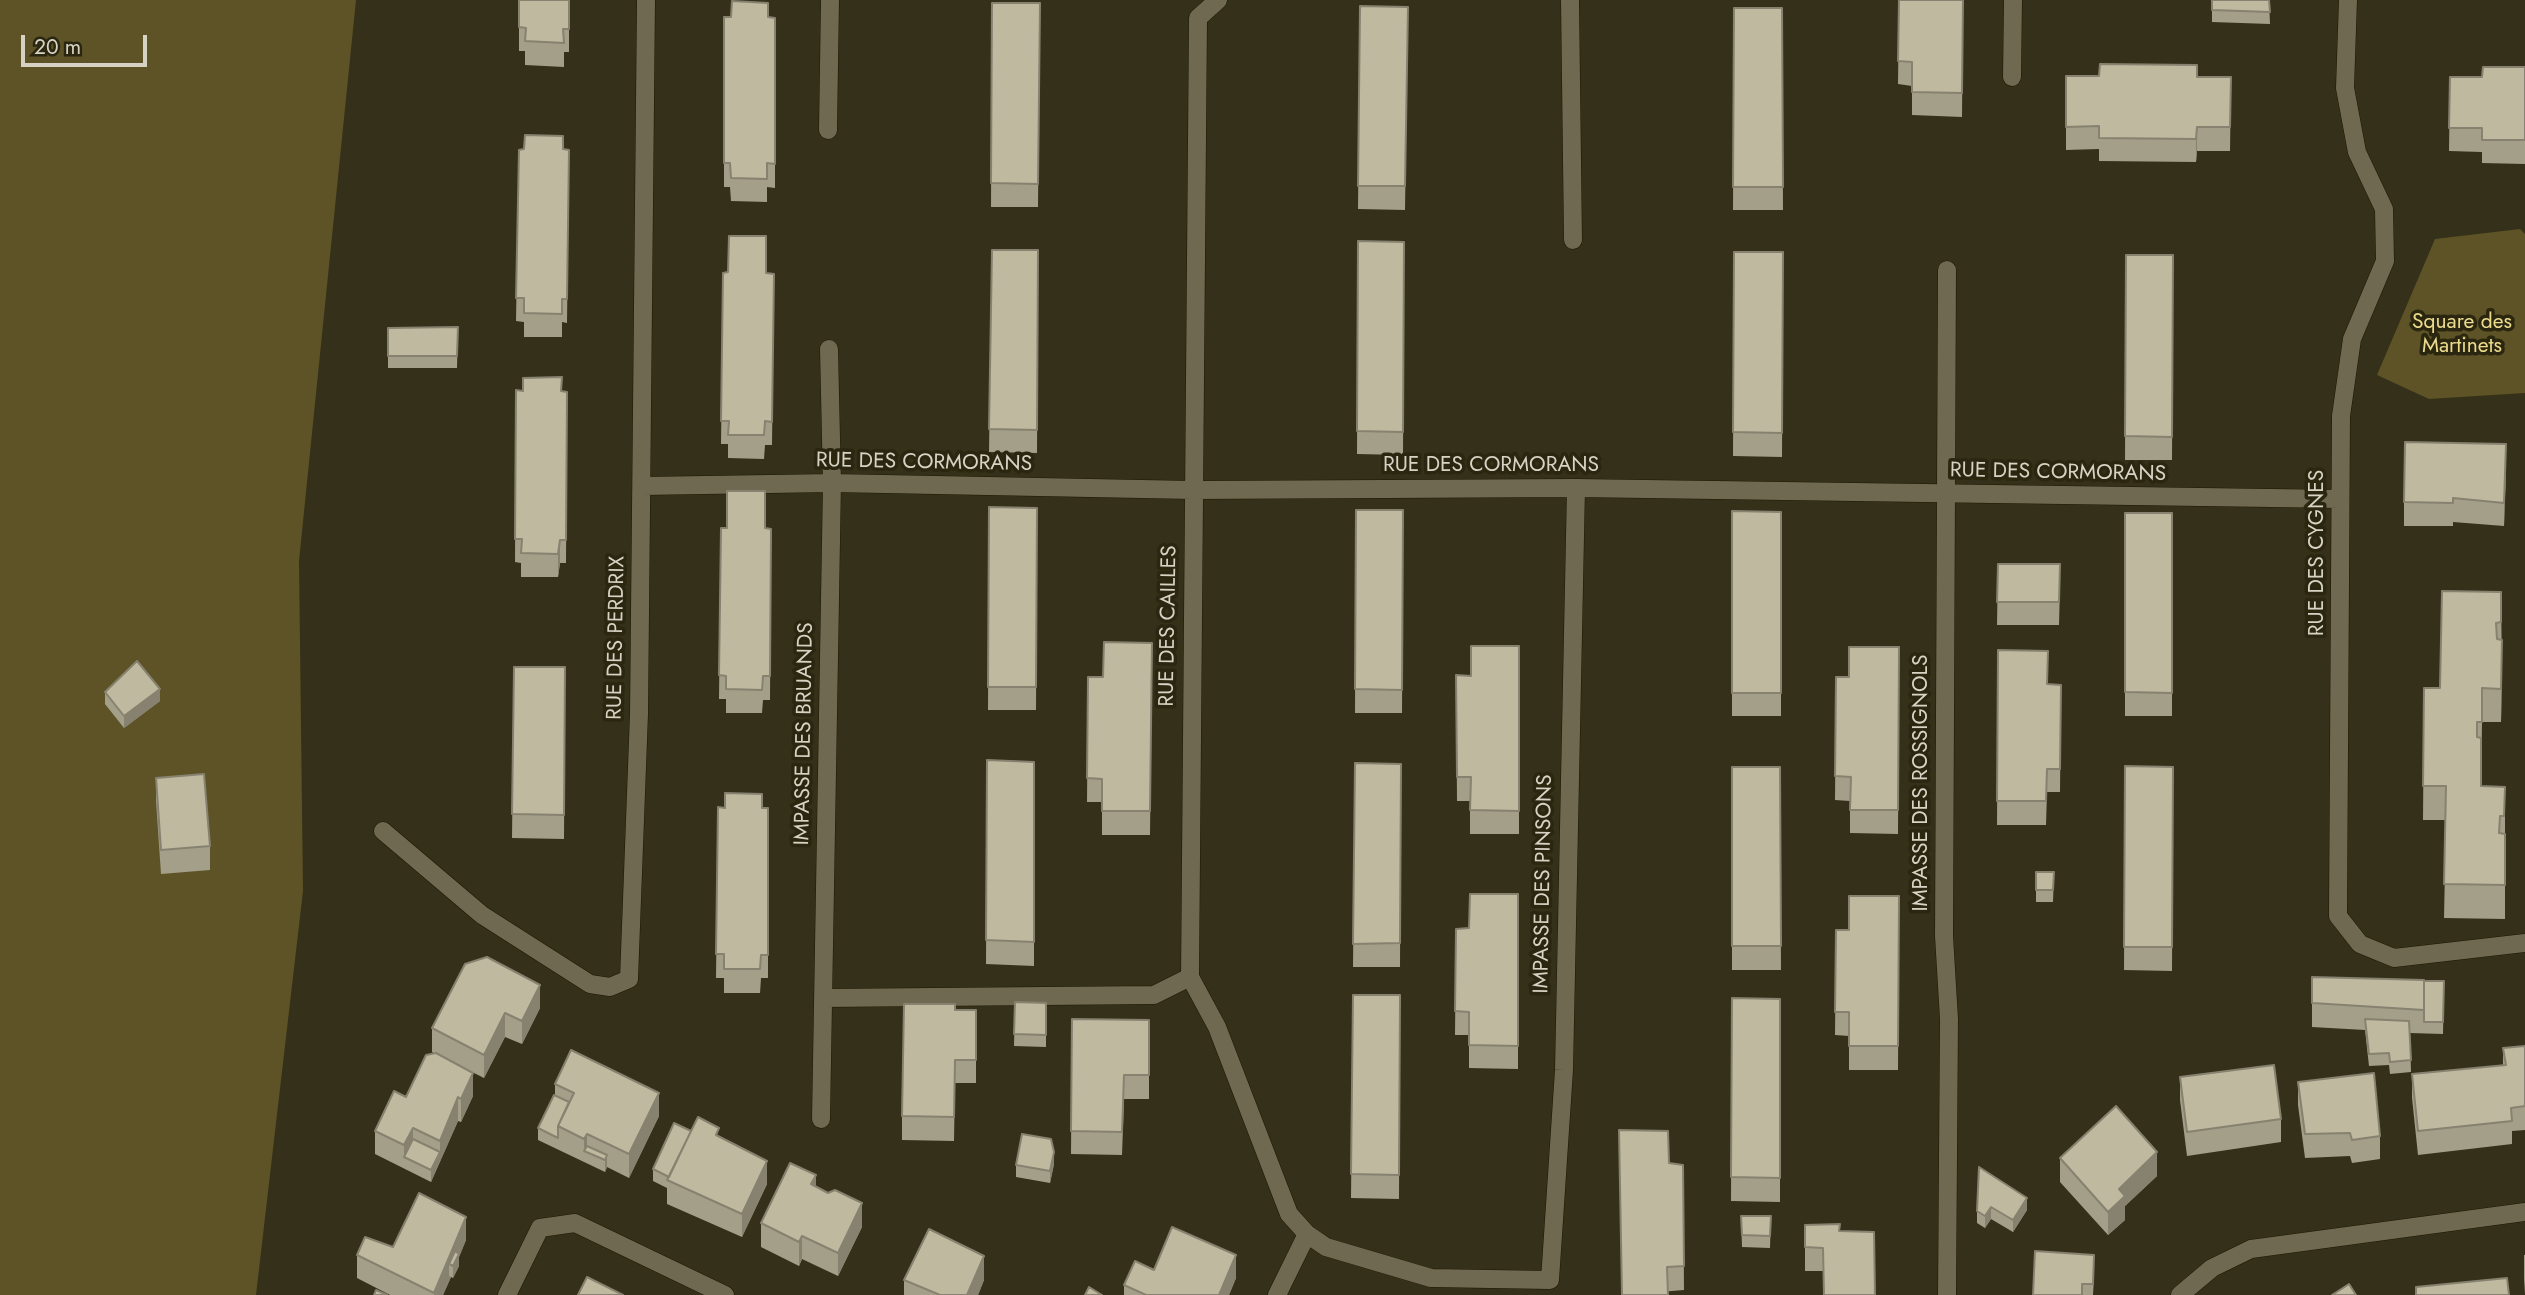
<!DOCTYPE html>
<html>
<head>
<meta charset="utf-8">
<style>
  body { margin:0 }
  #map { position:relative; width:2525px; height:1295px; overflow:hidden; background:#353019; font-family:Jost,sans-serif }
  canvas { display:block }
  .scale { position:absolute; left:21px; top:35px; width:126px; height:32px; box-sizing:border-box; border:4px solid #d6d3c5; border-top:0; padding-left:9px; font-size:21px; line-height:24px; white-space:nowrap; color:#d6d3c5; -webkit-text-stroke:5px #2b260f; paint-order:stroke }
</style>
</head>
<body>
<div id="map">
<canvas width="2525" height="1295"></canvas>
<div class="scale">20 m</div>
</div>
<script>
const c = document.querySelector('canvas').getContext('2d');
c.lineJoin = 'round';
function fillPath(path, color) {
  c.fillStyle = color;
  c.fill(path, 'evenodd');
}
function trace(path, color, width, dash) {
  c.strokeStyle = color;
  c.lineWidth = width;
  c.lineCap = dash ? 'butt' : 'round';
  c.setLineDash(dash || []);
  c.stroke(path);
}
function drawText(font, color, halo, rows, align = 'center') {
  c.font = font + ' Jost,sans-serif';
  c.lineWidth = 7;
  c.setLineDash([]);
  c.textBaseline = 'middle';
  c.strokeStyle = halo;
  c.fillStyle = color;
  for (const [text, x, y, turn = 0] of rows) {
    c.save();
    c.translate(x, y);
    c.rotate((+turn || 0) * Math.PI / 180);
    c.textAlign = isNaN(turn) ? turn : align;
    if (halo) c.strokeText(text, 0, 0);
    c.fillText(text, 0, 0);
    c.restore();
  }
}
const green = new Path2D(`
  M0,0H356L299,561L303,891L256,1295H0Z
  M2520,229L2525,234V393L2429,399L2377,375L2435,239Z`);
const street = new Path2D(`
  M1218,0L1198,18L1190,977L1217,1027L1289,1214L1307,1234L1326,1247L1431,1278L1550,1280L1564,1070L1576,488
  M1570,0L1573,240
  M2348,0L2345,88L2357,152L2384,209L2385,261L2352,339L2341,416L2338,916L2360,944L2394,958L2525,943
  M2012,77L2013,0
  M828,130L830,0
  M642,486L832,483L1193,490L1576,488L2340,499
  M383,831L482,915L590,984L610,987L629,979L639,714L646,0
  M824,998L1154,995L1190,977
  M821,1119L832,483L829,349
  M507,1295L540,1228L575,1223L725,1295
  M1277,1295L1307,1234
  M1947,1295L1949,1019L1944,936L1947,270
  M2180,1295L2212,1268L2251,1249L2525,1212`);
const wall = new Path2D(`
  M519,0H569V52H564V67L525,65V51H519Z
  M1899,0H1963L1962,117L1912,115V86L1898,84Z
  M2212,0H2269L2270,24L2212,22Z
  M992,3H1040L1038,207H991Z
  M1360,6L1408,7L1405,210L1358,209Z
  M1734,8H1782L1783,210H1733Z
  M724,17L775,18V188L767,187V202L731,201L730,187H724Z
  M2525,67V164L2482,163V152L2449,151L2450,77H2482Z
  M2066,76L2231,77L2230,151H2197L2196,162L2099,161V149L2066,150Z
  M563,149L569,150L567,323L562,322V337H524V322L516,321L519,150Z
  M1358,241L1404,242L1403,455L1357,454Z
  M992,250H1038L1037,453L989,452Z
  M1734,252H1783L1782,457L1733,456Z
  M2126,255H2173L2172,460H2125Z
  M723,273L774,274L772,445H765L764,459L728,458V444H721Z
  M458,327L457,368H388V328Z
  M516,390L567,392L566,563H560L558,577H521V563L515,562Z
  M2506,467L2504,526L2453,522V526H2404V502Z
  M989,507L1037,508L1036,710H988Z
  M1356,510H1403L1402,713H1355Z
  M1732,511L1781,512V716H1732Z
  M2125,513H2172V716H2125Z
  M721,528L771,529L770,700H763L762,713H726V699H719Z
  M1998,564L2060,587L2059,625H1997Z
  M2501,592L2502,674L2501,722H2482L2481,786L2505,787V919L2444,918L2446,820H2423L2424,688H2440Z
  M1152,643L1150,835H1102V802H1087L1088,677H1103Z
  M1519,646V834H1470V801H1457L1456,675L1471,676Z
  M1899,647L1898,834L1850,833V801L1835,800L1836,677H1849Z
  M1998,650L2048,684L2061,685L2060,792H2047L2046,825H1997Z
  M514,667H565L564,839L512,838Z
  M105,692L160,701L124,728L105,704Z
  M987,760L1034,762V966L986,964Z
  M1355,763L1401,764L1400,967H1353Z
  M2125,766L2173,767L2172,971L2124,970Z
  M1732,767H1780L1781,970H1732Z
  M156,778L210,846V870L161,874L156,801Z
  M718,807L768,808V978H761L760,993H724V978H716Z
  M2036,872H2054L2053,902H2036Z
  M1518,894V1069L1469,1068V1035H1455L1456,929L1469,928Z
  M1899,896L1898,1070H1849V1036L1835,1035L1836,930H1849Z
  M465,964L540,1008L522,1044L505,1037L484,1078L464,1068L473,1096L461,1122L458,1121L431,1182L375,1154V1131L406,1097L435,1054L432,1052V1028Z
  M2312,977L2424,981H2444L2443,1034L2410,1033L2411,1072L2390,1074L2389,1065L2369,1066L2365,1030L2312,1027Z
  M1353,995H1400L1399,1199L1351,1198Z
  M1732,998L1780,999V1202L1731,1201Z
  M1015,1002L1046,1003V1047L1014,1046Z
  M955,1010H976V1083H955L954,1141L902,1140V1116Z
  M1072,1019L1149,1020V1099H1124L1122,1155L1071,1154Z
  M2525,1046V1130L2512,1131V1144L2418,1155L2412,1098V1074L2503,1065V1048Z
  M2180,1077L2281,1119V1142L2187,1156L2180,1100Z
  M2298,1082L2380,1136V1159L2352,1163L2350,1156L2305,1158L2298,1105Z
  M555,1084L659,1116L629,1178L607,1167L605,1172L538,1140V1128L555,1095Z
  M691,1131L719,1137L767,1184L742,1237L667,1204V1188L653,1181V1169Z
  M2060,1158L2157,1176L2125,1206V1220L2108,1235L2060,1182Z
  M1669,1163L1683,1165L1684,1290L1622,1295Z
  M1054,1164L1050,1183L1016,1177V1165Z
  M816,1187L862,1227L838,1276L802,1259L799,1266L761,1247V1223Z
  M2027,1198V1210L2013,1232L1991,1219L1985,1228L1977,1223V1211Z
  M1741,1216H1771L1770,1248L1742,1247Z
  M1805,1225L1840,1231L1823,1271H1805Z
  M466,1240L459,1257V1266L453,1278L451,1277L443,1295H390L357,1278V1255L393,1247Z
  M2524,1255H2525V1294L2524,1279Z
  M1154,1270L1236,1278L1229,1295H1124V1285Z
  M2094,1278L2093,1295H2033Z
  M904,1280H984L978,1295H904Z`);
const shadedWall = new Path2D(`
  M2197,127V151L2196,162V139Z
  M2506,444V467L2504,526V503Z
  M560,540V563L558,577V554Z
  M2502,640V674L2501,722V689Z
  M160,689V701L124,728V716Z
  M540,985V1008L522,1044V1021Z
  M505,1013V1037L484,1078V1055Z
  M473,1073V1096L461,1122V1099Z
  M659,1093V1116L629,1178V1154Z
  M458,1097V1121L431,1182V1170L440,1152V1141Z
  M413,1128V1151L404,1157V1145Z
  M587,1134V1152L584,1151V1163V1139Z
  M1054,1152V1164L1050,1183V1171Z
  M2157,1152V1176L2125,1206V1220L2108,1235V1212L2119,1189Z
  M607,1155V1167L605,1172V1160Z
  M767,1161V1184L742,1237V1214Z
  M816,1175V1198L811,1184Z
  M2027,1198V1210L2013,1232V1220Z
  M862,1203V1227L838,1276V1253Z
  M1991,1207V1219L1985,1228V1216Z
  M466,1217V1240L459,1257V1266L453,1278V1266L449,1264V1276L451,1277L443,1295H434Z
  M802,1236V1259L799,1266V1242Z
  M1236,1255V1278L1229,1295H1219Z
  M984,1256V1280L978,1295H967Z`);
const building = new Path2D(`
  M519,0H569V29H563L564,43L525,41L526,28L519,27Z
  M1899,0H1963L1962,93L1912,92V62L1898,61Z
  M2212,0H2269L2270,12L2212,10Z
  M732,1L768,3V17L775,18V164L767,163V179L731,178L730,163H724V17H731Z
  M992,3H1040L1038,184L991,183Z
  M1360,6L1408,7L1405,186H1358Z
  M1734,8H1782L1783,187H1733Z
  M2100,64L2197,65V77H2231L2230,127H2197L2196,139L2099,138V126L2066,127V76H2099Z
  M2483,67H2525V140H2482V128H2449L2450,77H2482Z
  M525,135L563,136V149L569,150L567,299H562V314L524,313V298H516L519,150L524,149Z
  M729,236H766V273L774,274L772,422L765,421L764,435H728L729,421H721L723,273L728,272Z
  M1358,241L1404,242L1403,432L1357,431Z
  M992,250H1038L1037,430L989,429Z
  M1734,252H1783L1782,433L1733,432Z
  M2126,255H2173L2172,437L2125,436Z
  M458,327L457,356H388V328Z
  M562,377L561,391L567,392L566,540H560L558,554L521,553L522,539H515L516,390L523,391V378Z
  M2405,442L2506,444L2504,503L2453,498V503L2404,502Z
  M727,491H765V528L771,529L770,676H763L762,690L726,689V676L719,675L721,528H727Z
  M989,507L1037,508L1036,687H988Z
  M1356,510H1403L1402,690L1355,689Z
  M1732,511L1781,512V693H1732Z
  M2125,513H2172V693L2125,692Z
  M1998,564H2060L2059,602H1997Z
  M2442,591L2501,592V622L2496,623L2497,639L2502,640L2501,689L2482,688V722H2477V737L2481,738V786L2505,787L2504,816H2500L2499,833L2505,834V885L2444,884L2446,786H2423L2424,688H2440Z
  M1104,642L1152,643L1150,811H1102V779L1087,778L1088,677H1103Z
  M1471,646H1519V811L1470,810L1471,777H1457L1456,675L1471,676Z
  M1849,647H1899L1898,810H1850L1851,777L1835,776L1836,677H1849Z
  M1998,650L2048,651L2047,684L2061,685L2060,769H2047L2046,801H1997Z
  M137,661L160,689L124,716L105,692Z
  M514,667H565L564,815L512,814Z
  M987,760L1034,762V942L986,940Z
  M1355,763L1401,764L1400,943L1353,944Z
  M2125,766L2173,767L2172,947H2124Z
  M1732,767H1780L1781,946H1732Z
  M204,774L210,846L161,850L156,778Z
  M725,793L762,794V808H768V955H761L760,969H724V954H716L718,807L725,808Z
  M2036,872H2054L2053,890H2036Z
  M1470,894H1518V1046L1469,1045V1012L1455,1011L1456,929L1469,928Z
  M1849,896H1899L1898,1046H1849V1012H1835L1836,930H1849Z
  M487,957L540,985L522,1021L505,1013L484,1055L432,1028L465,964Z
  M2312,977L2424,980V1010L2312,1003Z
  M2424,981H2444L2443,1022H2424Z
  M1353,995H1400L1399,1175L1351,1174Z
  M1732,998L1780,999V1178L1731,1177Z
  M1015,1002L1046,1003V1035L1014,1034Z
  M904,1004H955V1010H976V1060H955L954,1117L902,1116Z
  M1072,1019L1149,1020V1075H1124L1122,1132L1071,1131Z
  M2365,1019L2409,1021L2411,1060L2390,1062L2389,1053L2369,1054Z
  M2525,1046V1106L2511,1108L2512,1121L2418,1131L2412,1074L2506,1065L2503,1048Z
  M571,1050L659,1093L629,1154L587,1134L584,1139L558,1126L574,1093L555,1084Z
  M436,1053L473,1073L461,1099L458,1097L440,1141L413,1128L404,1145L375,1131L394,1091L406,1097L426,1055Z
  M2274,1065L2281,1119L2187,1132L2180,1077Z
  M2374,1073L2380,1136L2352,1140L2350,1133L2305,1134L2298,1082Z
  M554,1095L569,1102L558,1126V1138L538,1128Z
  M2116,1106L2157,1152L2119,1189L2125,1196L2108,1212L2060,1158Z
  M698,1117L719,1128L716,1135L767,1161L742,1214L667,1180Z
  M674,1123L691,1131L669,1177L653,1169Z
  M1619,1130L1668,1131L1669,1163L1683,1165L1684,1266L1667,1267L1668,1295H1622Z
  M1022,1134L1051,1139L1054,1152L1050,1171L1016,1165Z
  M413,1139L440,1152L431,1170L404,1157Z
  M587,1146L607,1155L605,1160L584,1151Z
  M790,1163L816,1175L811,1184L828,1193L835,1190L862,1203L838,1253L802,1236L799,1242L761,1223Z
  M1979,1167L2027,1198L2013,1220L1991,1207L1985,1216L1977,1211Z
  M419,1193L466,1217L434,1293L357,1255L365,1237L393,1247Z
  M1741,1216H1771L1770,1236L1742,1235Z
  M1840,1224L1839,1231L1874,1232L1875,1295H1824L1823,1248L1805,1247V1225Z
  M1172,1227L1236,1255L1219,1295H1146L1124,1285L1135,1261L1154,1270Z
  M929,1229L984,1256L967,1295H940L904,1280Z
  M455,1251L459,1254L453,1266L449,1264Z
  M2035,1251L2094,1255L2093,1284H2082V1295H2033Z
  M587,1277L623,1295H578Z
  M2507,1278L2509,1295H2416V1287Z
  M2349,1284L2356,1295H2332Z
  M1089,1287L1102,1295H1085Z
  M376,1290L387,1295H374Z`);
const parkNames = [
  ["Square des",2462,323],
  ["Martinets",2462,347]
];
const streetNames = [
  ["RUE DES CORMORANS",924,463,1],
  ["RUE DES CORMORANS",1491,466],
  ["RUE DES CORMORANS",2058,473,1],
  ["RUE DES CYGNES",2318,553,-90],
  ["RUE DES CAILLES",1169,626,-89],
  ["RUE DES PERDRIX",617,638,-89],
  ["IMPASSE DES BRUANDS",805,734,-89],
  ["IMPASSE DES ROSSIGNOLS",1922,783,-90],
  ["IMPASSE DES PINSONS",1544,884,-89]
];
fillPath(green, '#5d5327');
trace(street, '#1c1703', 19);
trace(street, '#6f6951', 18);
fillPath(wall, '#a49f89');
fillPath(shadedWall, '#86826f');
fillPath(building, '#bfb99f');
trace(building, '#86826f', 2);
drawText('21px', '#ecdb8d', '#2b260f', parkNames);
drawText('21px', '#d6d3c5', '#2b260f', streetNames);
</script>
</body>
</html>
